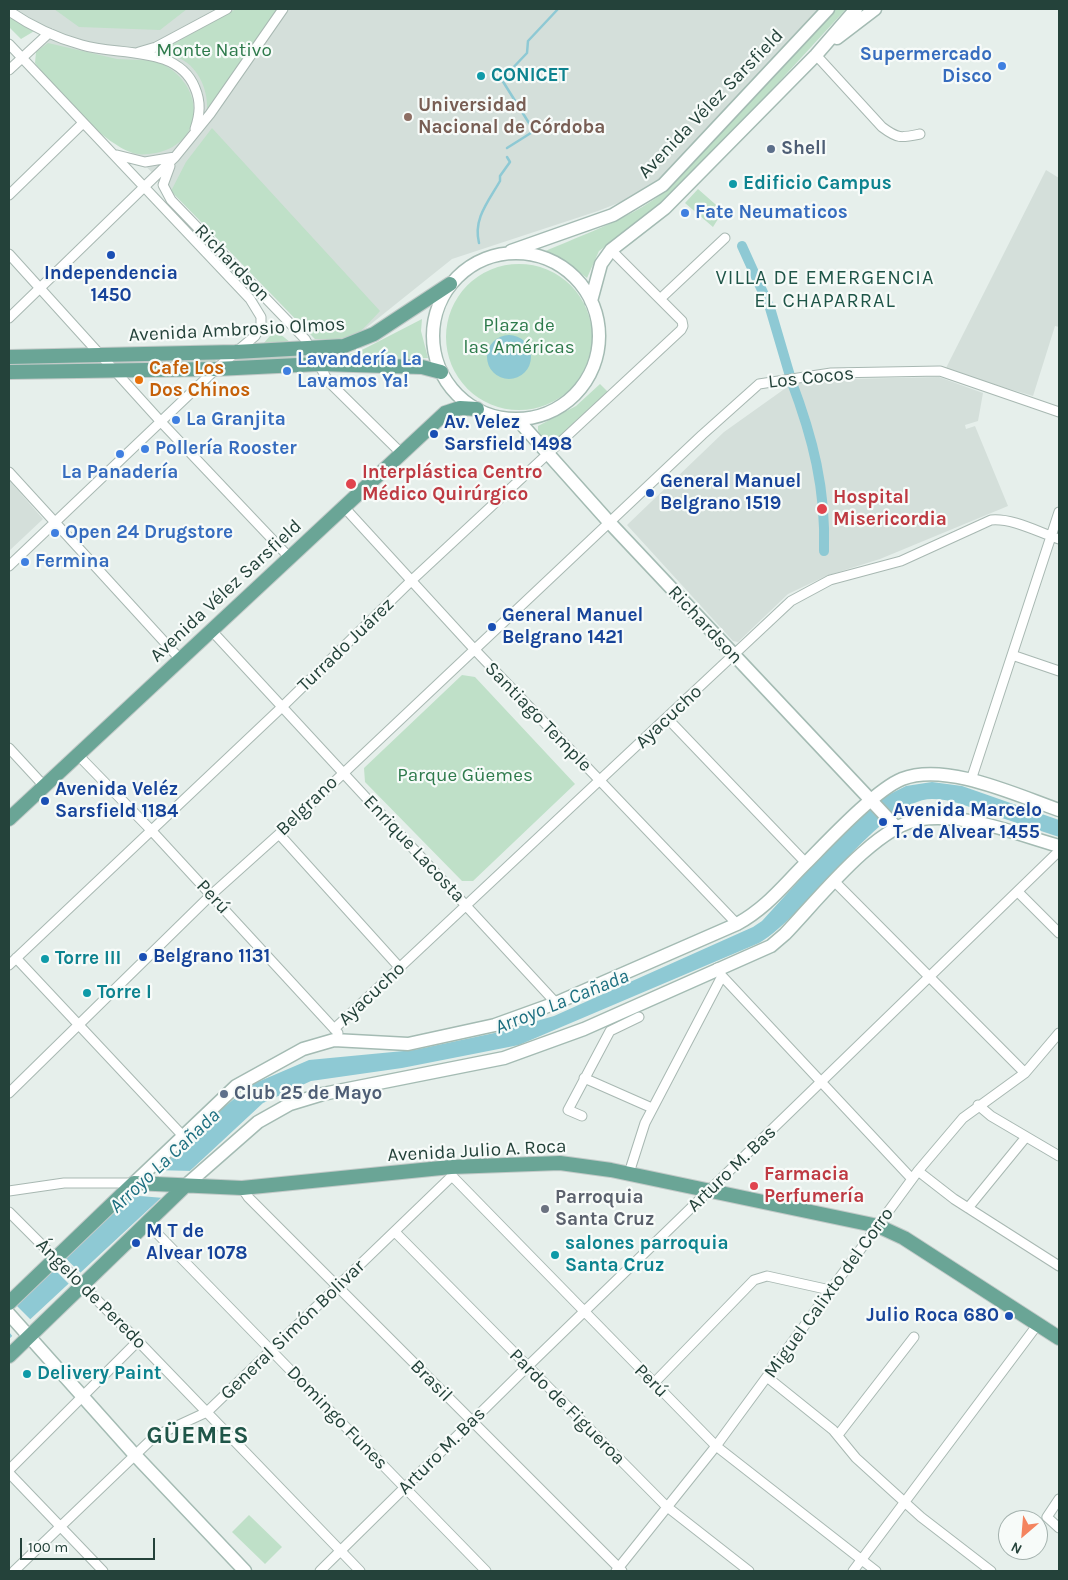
<!DOCTYPE html>
<html>
<head>
<meta charset="utf-8">
<style>
  body { margin:0 }
  #map { position:relative; width:1068px; height:1580px; overflow:hidden; background:#e6efeb; font-family:Karla,sans-serif }
  canvas { display:block }
  .frame { position:absolute; inset:0; border:10px solid #24423a; pointer-events:none }
  .north { position:absolute; left:998px; top:1510px; width:50px; height:50px; box-sizing:border-box; background:#f7fbf9; border:1px solid #a3b1ad; border-radius:50%; rotate:207deg; font-size:14px; font-weight:700; line-height:20px; text-align:center; color:#24423a }
  .north::after { content:''; display:block; margin:auto; width:18px; height:22px; background:#f4845f; clip-path:polygon(50% 0,100% 100%,50% 72%,0 100%) }
  .scale { position:absolute; left:20px; top:1538px; width:135px; height:22px; box-sizing:border-box; border:2px solid #24423a; border-top:0; padding-left:6px; font-size:15px; line-height:18px; white-space:nowrap; color:#24423a; -webkit-text-stroke:4px #f7fbf9; paint-order:stroke }
</style>
</head>
<body>
<div id="map">
<canvas width="1068" height="1580"></canvas>
<div class="frame"></div>
<div class="north">N</div>
<div class="scale">100 m</div>
</div>
<script>
const c = document.querySelector('canvas').getContext('2d');
c.lineJoin = 'round';
function fillPath(path, color) {
  c.fillStyle = color;
  c.fill(path, 'evenodd');
}
function trace(path, color, width, dash) {
  c.strokeStyle = color;
  c.lineWidth = width;
  c.lineCap = dash ? 'butt' : 'round';
  c.setLineDash(dash || []);
  c.stroke(path);
}
function drawText(font, color, halo, rows, align = 'center') {
  c.font = font + ' Karla,sans-serif';
  c.lineWidth = 4.5;
  c.setLineDash([]);
  c.textBaseline = 'middle';
  c.strokeStyle = halo;
  c.fillStyle = color;
  for (const [text, x, y, turn = 0] of rows) {
    c.save();
    c.translate(x, y);
    c.rotate((+turn || 0) * Math.PI / 180);
    c.textAlign = isNaN(turn) ? turn : align;
    if (halo) c.strokeText(text, 0, 0);
    c.fillText(text, 0, 0);
    c.restore();
  }
}
const built = new Path2D(`
  M16,9H819L669,174L631,198L598,211L452,259L356,336L321,339H315L171,191L37,60L36,47L42,25Z
  M1046,170L1059,178V327L1055,326L1033,396L945,370Z
  M939,377L983,393L978,421L965,425L966,429L975,426L1008,506L880,559L826,576L788,594L738,642L733,641L627,525L724,432L797,380Z
  M9,480L43,519L9,551Z`);
const green = new Path2D(`
  M54,9H187L160,30L79,27Z
  M236,9H278L207,109C208,88 197,65 177,57C171,54 164,55 157,53Z
  M834,9H846L677,193L599,251L587,278L565,262L541,253C586,233 634,218 672,186Z
  M9,15L36,30L21,39L9,27Z
  M48,43L117,59L162,61V64C205,85 206,143 156,153C150,154 142,155 137,154C106,148 54,89 35,63L36,52Z
  M212,128L380,311C352,341 356,339 315,339L171,191L186,162Z
  M698,189L723,211L713,227L685,203Z
  M446 337a73 73 0 1 1 146 0a73 73 0 1 1-146 0Z
  M422,319L421,331L428,358L340,361L339,357L360,351Z
  M275,330L290,342L263,344Z
  M305,352L306,358L235,361L234,357Z
  M216,357L215,364L120,365L119,360Z
  M97,359V365L9,371V360Z
  M600,384L608,392L557,443C545,446 537,437 538,426L576,406Z
  M462,675L475,677L575,784L473,881H462L365,782L364,768Z
  M249,1515L282,1547L265,1564L232,1532Z`);
const water = new Path2D(`
  M487 357a22 22 0 1 1 44 0a22 22 0 1 1-44 0Z
  M932,782L962,786L1059,820V837C1035,829 1011,821 987,813C969,807 951,799 932,799C881,799 807,916 759,943L519,1045L402,1068L311,1081L263,1103L9,1339V1311L224,1107L253,1084L309,1060L414,1050L499,1032L554,1016L753,927L762,921L823,854L882,798L906,786Z`);
const pier = new Path2D(`
  M153,1170L193,1171L164,1198L127,1195Z
  M63,1256L82,1274L70,1285L52,1267Z
  M14,1303L32,1321L14,1338L9,1332V1308Z`);
const stream = new Path2D(`
  M508,73L527,53L528,41L558,9
  M502,80L534,131L507,148
  M479,243C473,219 488,202 500,181V176L510,162L507,157`);
const canal = new Path2D(`
  M742,246L770,308L790,376
  M791,380C813,438 826,489 824,551`);
const minor = new Path2D(`
  M9,11C31,26 56,38 82,45C118,56 178,45 195,88C201,102 200,114 195,129
  M9,44L250,299L261,317V325L255,336L216,369L9,566
  M139,52L156,47L227,9
  M816,55L882,127C898,139 901,138 920,134
  M9,70L49,33
  M117,155L145,162L175,157
  M170,166L163,185L171,200L305,339L328,381L400,452
  M9,195L83,123
  M9,254L162,423L289,557
  M660,299L725,238
  M9,318L175,157L210,114L283,9
  M9,472L180,659
  M343,506L475,650L737,924
  M211,630L556,1003
  M1012,655L1059,671
  M668,719L806,863
  M9,748L45,787
  M78,755L151,830L338,1033
  M971,780L1059,512
  M279,834L400,968
  M835,882L1025,1073
  M1018,892L1059,933
  M16,958L183,1136
  M9,965L282,707L412,580L681,330L683,326L682,321L611,250
  M717,968L722,976L912,1179
  M334,1029L791,601L830,580L901,561L991,520C1013,518 1038,532 1059,539
  M584,1078L652,1108
  M9,1093L211,895L279,834L702,435L759,384L831,373L940,371L1059,412
  M978,1105L991,1116L1059,1156
  M582,1116L568,1110L610,1031L639,1017
  M918,1171L954,1199L1059,1266
  M451,1172L452,1176L716,1446L876,1571
  M629,1173L645,1123L722,976
  M242,1188L248,1197L622,1571
  M9,1191L64,1183H134
  M968,1208L1026,1137
  M9,1212L138,1341L360,1571
  M147,1223L486,1571
  M395,1232L666,1506L749,1571
  M767,1377L833,1430L856,1458L921,1517L991,1571
  M654,1383L754,1280L767,1276L830,1290
  M838,1435L914,1337
  M9,1470L138,1341
  M9,1473L103,1571
  M1059,1499L1047,1517L1059,1528
  M14,1571L155,1436L207,1412L452,1176
  M320,1571L527,1367L1059,851
  M616,1571L716,1446L918,1171L963,1118L1025,1073L1059,1033
  M853,1571L1038,1324`);
const secondary = new Path2D(`
  M837,38L875,9
  M511,251L613,215L663,185L828,9
  M433 336a83 83 0 1 1 166 0a83 83 0 1 1-166 0Z
  M591,301L601,264L611,250L665,208L816,55L856,9
  M517,419L609,522L897,828
  M134,1183L236,1086L303,1049L334,1040L408,1044L495,1025L556,1003L737,924C766,908 782,887 805,864C827,842 875,790 902,779C946,762 1016,795 1059,810
  M185,1186L258,1122L290,1104L323,1094L504,1058L584,1029L771,946L785,934C816,902 876,825 921,819C967,813 1016,834 1059,846
  M9,1314L134,1454L245,1571`);
const primary = new Path2D(`
  M9,357L235,352L344,346L374,334L450,284
  M9,372L216,369L319,364L422,367L441,372
  M9,819L445,413L460,408L477,409
  M9,1303L134,1183L242,1188L451,1167L560,1163L611,1170L878,1226L904,1238L1059,1338
  M9,1356L185,1186`);
const markers = [
  [1002,66,5,"#3f7fe0"],
  [481,76,5,"#0f9aa8"],
  [408,117,5,"#8d6e63"],
  [771,149,5,"#5c6f8a"],
  [733,184,5,"#0f9aa8"],
  [685,213,5,"#3f7fe0"],
  [111,255,5,"#1a4fb4"],
  [287,371,5,"#3f7fe0"],
  [139,380,5,"#e8710a"],
  [176,420,5,"#3f7fe0"],
  [434,434,5,"#1a4fb4"],
  [145,449,5,"#3f7fe0"],
  [120,454,5,"#3f7fe0"],
  [351,484,6,"#e0444e"],
  [650,493,5,"#1a4fb4"],
  [822,509,6,"#e0444e"],
  [55,533,5,"#3f7fe0"],
  [25,562,5,"#3f7fe0"],
  [492,627,5,"#1a4fb4"],
  [45,801,5,"#1a4fb4"],
  [883,822,5,"#1a4fb4"],
  [143,957,5,"#1a4fb4"],
  [45,959,5,"#0f9aa8"],
  [87,993,5,"#0f9aa8"],
  [224,1094,5,"#5c6f8a"],
  [754,1186,5,"#e0444e"],
  [545,1209,5,"#6b7280"],
  [136,1243,5,"#1a4fb4"],
  [555,1255,5,"#0f9aa8"],
  [1009,1316,5,"#1a4fb4"],
  [27,1374,5,"#0f9aa8"]
];
const parkNames = [
  ["Monte Nativo",214,51],
  ["Plaza de",519,326],
  ["las Américas",519,348],
  ["Parque Güemes",465,776]
];
const shopNames = [
  ["Supermercado",992,55,"right"],
  ["Disco",992,77,"right"],
  ["Fate Neumaticos",695,213],
  ["Lavandería La",297,360],
  ["Lavamos Ya!",297,382],
  ["La Granjita",186,420],
  ["Pollería Rooster",155,449],
  ["La Panadería",120,473,"center"],
  ["Open 24 Drugstore",65,533],
  ["Fermina",35,562]
];
const cultureNames = [
  ["CONICET",491,76],
  ["Edificio Campus",743,184],
  ["Torre III",55,959],
  ["Torre I",97,993],
  ["salones parroquia",565,1244],
  ["Santa Cruz",565,1266],
  ["Delivery Paint",37,1374]
];
const streetNames = [
  ["Avenida Vélez Sarsfield",711,104,-46],
  ["Richardson",232,263,46],
  ["Avenida Ambrosio Olmos",237,330,-3],
  ["Los Cocos",811,378,-6],
  ["Avenida Vélez Sarsfield",226,591,-43],
  ["Richardson",705,625,47],
  ["Turrado Juárez",346,645,-44],
  ["Santiago Temple",538,717,46],
  ["Ayacucho",669,717,-43],
  ["Belgrano",307,806,-44],
  ["Enrique Lacosta",414,849,47],
  ["Perú",213,897,47],
  ["Ayacucho",372,994,-43],
  ["Avenida Julio A. Roca",477,1151,-3],
  ["Arturo M. Bas",732,1169,-44],
  ["Miguel Calixto del Corro",829,1293,-54],
  ["Ángelo de Peredo",91,1294,45],
  ["General Simón Bolivar",293,1330,-44],
  ["Brasil",431,1381,45],
  ["Perú",651,1381,45],
  ["Pardo de Figueroa",567,1407,45],
  ["Domingo Funes",337,1418,46],
  ["Arturo M. Bas",442,1451,-45]
];
const educationNames = [
  ["Universidad",418,106],
  ["Nacional de Córdoba",418,128]
];
const serviceNames = [
  ["Shell",781,149],
  ["Club 25 de Mayo",234,1094]
];
const transitNames = [
  ["Independencia",111,274,"center"],
  ["1450",111,296,"center"],
  ["Av. Velez",444,423],
  ["Sarsfield 1498",444,445],
  ["General Manuel",660,482],
  ["Belgrano 1519",660,504],
  ["General Manuel",502,616],
  ["Belgrano 1421",502,638],
  ["Avenida Veléz",55,790],
  ["Sarsfield 1184",55,812],
  ["Avenida Marcelo",893,811],
  ["T. de Alvear 1455",893,833],
  ["Belgrano 1131",153,957],
  ["M T de",146,1232],
  ["Alvear 1078",146,1254],
  ["Julio Roca 680",999,1316,"right"]
];
const foodNames = [
  ["Cafe Los",149,369],
  ["Dos Chinos",149,391]
];
const healthNames = [
  ["Interplástica Centro",362,473],
  ["Médico Quirúrgico",362,495],
  ["Hospital",833,498],
  ["Misericordia",833,520],
  ["Farmacia",764,1175],
  ["Perfumería",764,1197]
];
const worshipNames = [
  ["Parroquia",555,1198],
  ["Santa Cruz",555,1220]
];
const neighbourhoodNames = [
  ["VILLA DE EMERGENCIA",825,278],
  ["EL CHAPARRAL",825,301]
];
const waterNames = [
  ["Arroyo La Cañada",562,1002,-22],
  ["Arroyo La Cañada",165,1161,-43]
];
const districtNames = [
  ["GÜEMES",198,1436]
];
fillPath(built, '#d4dfda');
fillPath(green, '#bfe0c8');
fillPath(water, '#8ec9d4');
fillPath(pier, '#e6efeb');
trace(stream, '#8ec9d4', 2.5);
trace(canal, '#8ec9d4', 10);
trace(minor, '#a8b8b2', 11);
trace(secondary, '#a4bbb3', 15);
trace(primary, '#c2cac8', 16);
trace(minor, '#fff', 9);
trace(secondary, '#fff', 12);
trace(primary, '#6aa596', 14);
for (const [x, y, r, color] of markers) {
  const dot = new Path2D();
  dot.arc(x, y, r, 0, 2 * Math.PI);
  c.fillStyle = color;
  c.fill(dot);
  trace(dot, '#f7fbf9', 2);
}
drawText('19px', '#2d7a4b', '#f7fbf9', parkNames);
drawText('bold 19px', '#366cbe', '#f7fbf9', shopNames, 'left');
drawText('bold 19px', '#0d838f', '#f7fbf9', cultureNames, 'left');
drawText('19px', '#24423a', '#f7fbf9', streetNames);
drawText('bold 19px', '#785e54', '#f7fbf9', educationNames, 'left');
drawText('bold 19px', '#4e5e75', '#f7fbf9', serviceNames, 'left');
drawText('bold 19px', '#164399', '#f7fbf9', transitNames, 'left');
drawText('bold 19px', '#c56008', '#f7fbf9', foodNames, 'left');
drawText('bold 19px', '#be3a42', '#f7fbf9', healthNames, 'left');
drawText('bold 19px', '#5b616d', '#f7fbf9', worshipNames, 'left');
c.letterSpacing = '1px';
drawText('20px', '#1f5548', '#f7fbf9', neighbourhoodNames);
c.letterSpacing = '0px';
drawText('italic 20px', '#1c6f80', '#f7fbf9', waterNames);
c.letterSpacing = '1px';
drawText('bold 24px', '#1f5548', '#f7fbf9', districtNames);
c.letterSpacing = '0px';
</script>
</body>
</html>
